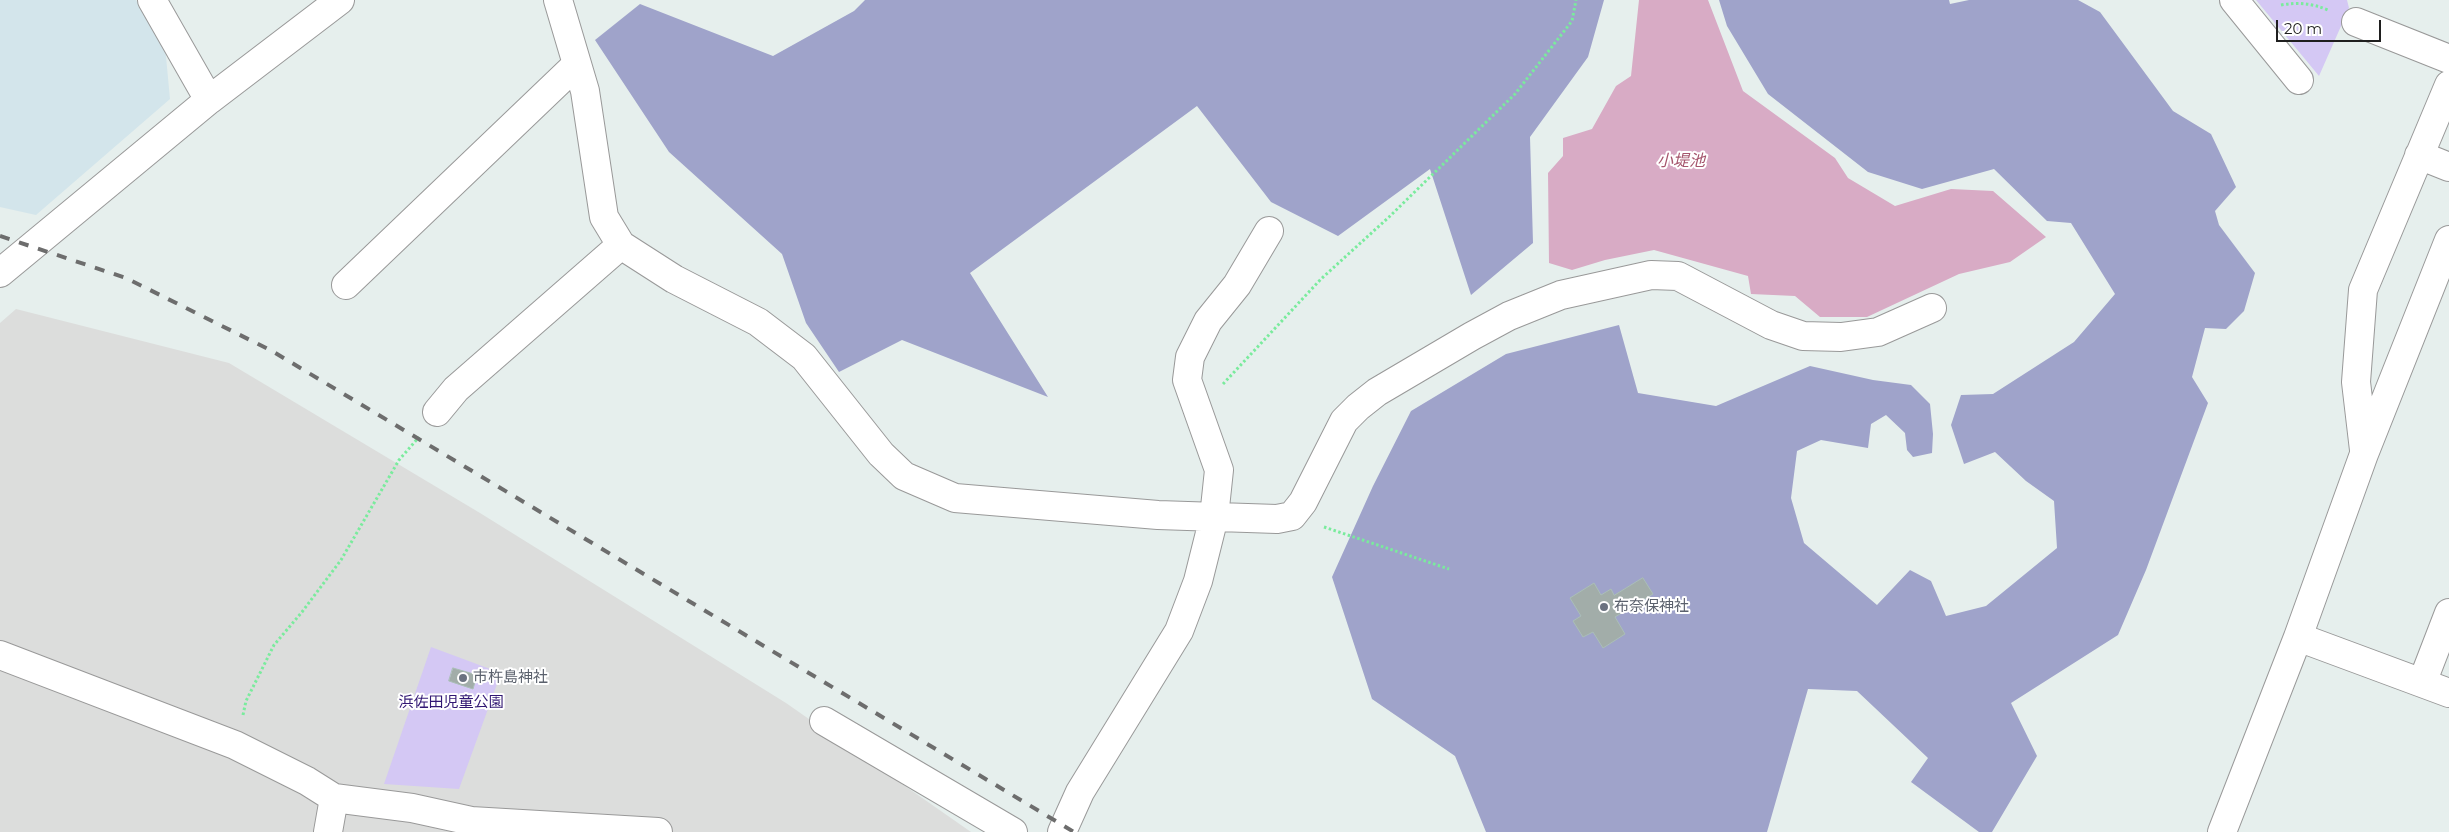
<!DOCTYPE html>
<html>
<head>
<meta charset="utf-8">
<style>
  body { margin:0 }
  #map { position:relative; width:2449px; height:832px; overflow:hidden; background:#e6efed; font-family:Montserrat,sans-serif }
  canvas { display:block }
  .scale { position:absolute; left:2276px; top:20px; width:105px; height:22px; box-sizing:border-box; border:2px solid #1f1f1f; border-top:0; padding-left:6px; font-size:15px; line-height:18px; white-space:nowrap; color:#1f1f1f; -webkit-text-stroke:4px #fff; paint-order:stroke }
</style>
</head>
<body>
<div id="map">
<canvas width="2449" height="832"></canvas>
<div class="scale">20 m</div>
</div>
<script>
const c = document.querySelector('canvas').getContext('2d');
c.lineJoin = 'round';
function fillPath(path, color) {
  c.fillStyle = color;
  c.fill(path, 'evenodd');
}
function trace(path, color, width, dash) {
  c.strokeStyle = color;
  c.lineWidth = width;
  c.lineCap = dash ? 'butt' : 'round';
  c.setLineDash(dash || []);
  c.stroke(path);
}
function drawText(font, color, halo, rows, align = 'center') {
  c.font = font + ' Montserrat,"Noto Sans JP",sans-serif';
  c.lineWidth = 4;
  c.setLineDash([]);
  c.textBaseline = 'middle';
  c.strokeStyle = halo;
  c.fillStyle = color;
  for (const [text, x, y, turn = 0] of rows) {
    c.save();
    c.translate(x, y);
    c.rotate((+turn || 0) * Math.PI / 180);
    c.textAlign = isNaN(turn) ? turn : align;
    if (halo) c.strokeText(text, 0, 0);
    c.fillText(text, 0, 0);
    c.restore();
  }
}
const residential = new Path2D(`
  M16,309L229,363L480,513L786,703L971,832H0V323Z`);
const farmland = new Path2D(`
  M0,0H136L165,46L170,99L36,215L0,207Z`);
const forest = new Path2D(`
  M865,0H1604L1588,57L1530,137L1533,243L1471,295L1430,169L1338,236L1271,202L1197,106L970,273L1048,397L902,340L839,372L806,323L782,254L669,152L595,40L640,4L773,56L854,11Z
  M1719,0H1949L1950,4L1969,0H2078L2100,12L2173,111L2211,134L2236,187L2215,211L2219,225L2255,273L2244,311L2226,329L2205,328L2192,377L2208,403L2146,570L2118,635L2011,703L2037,756L1992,832H1979L1911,782L1928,758L1857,691L1808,689L1767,832H1486L1455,756L1372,699L1332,577L1373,486L1411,411L1506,354L1619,325L1638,393L1716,406L1810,366L1873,380L1911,385L1930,404L1933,434L1932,453L1913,457L1907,450L1905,433L1886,415L1871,424L1868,448L1821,440L1797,451L1791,498L1804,543L1877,605L1910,570L1931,581L1946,616L1986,606L2057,548L2054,501L2026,481L1995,452L1964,464L1951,425L1961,395L1993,394L2074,342L2115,294L2071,223L2047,221L1994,169L1922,189L1868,172L1768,94L1727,26Z`);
const park = new Path2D(`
  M2256,0H2347L2349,8L2319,76Z
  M431,647L501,673L459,789L384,784Z`);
const water = new Path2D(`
  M1639,0H1708L1743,91L1835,158L1848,178L1895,206L1951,189L1993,191L2046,237L2010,262L1959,274L1867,317H1820L1795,296L1751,294L1748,276L1654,250L1605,260L1572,270L1549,263L1548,173L1563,156V138L1592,129L1616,86L1631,76Z`);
const building = new Path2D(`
  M1643,578L1653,594L1615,617L1625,634L1603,648L1593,632L1583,637L1573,621L1581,616L1570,598L1594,583L1601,595L1611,589L1614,595Z
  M453,668L477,675L473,689L449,681Z`);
const path = new Path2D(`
  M2281,5C2298,2 2311,3 2328,10
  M1223,384L1321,279L1389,217L1515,94L1572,21L1576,0
  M1324,527L1449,569
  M243,715L246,701L274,645L302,612L341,560L399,460L419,437`);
const minor = new Path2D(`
  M152,0L209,100
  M558,0L585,91L604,217L621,245L674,279L758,322L804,357L881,454L904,476L955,498L1158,515L1277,519L1292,516L1303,502L1344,421L1358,407L1377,392L1472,336L1509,316L1561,295L1651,275L1678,276L1771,325L1803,336L1841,337L1878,332L1932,308
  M2234,0L2299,80
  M2356,22L2449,59
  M2419,155L2449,167
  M0,273L209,100L340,0
  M346,285L576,65
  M437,412L456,389L621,245
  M2364,450L2356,382L2363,290L2449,85
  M2298,637L2364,454L2449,240
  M0,655L235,745L307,781L334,798
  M2422,683L2449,613
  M824,721L1013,832
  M328,832L334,798L412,808L471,821L658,832
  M1062,832L1080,792L1179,631L1198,581L1214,517L1219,470L1187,380L1190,357L1208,321L1237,285L1269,231
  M2222,832L2298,637L2449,693`);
const rail = new Path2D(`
  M0,236L126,278L272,351L1074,832`);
const markers = [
  [1604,607,5,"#6b7280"],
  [463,678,5,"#6b7280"]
];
const worshipNames = [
  ["布奈保神社",1614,607],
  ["市杵島神社",473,678]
];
const parkNames = [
  ["浜佐田児童公園",451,703]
];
const waterNames = [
  ["小堤池",1681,161]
];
fillPath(residential, '#dcdddc');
fillPath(farmland, '#d3e5eb');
fillPath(forest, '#9fa3ca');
fillPath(park, '#d4c8f4');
fillPath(water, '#d8abc5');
fillPath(building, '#a2ada9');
trace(building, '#aabfb7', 1);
trace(minor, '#999', 30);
trace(path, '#7aeb9d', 3, [2.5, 2.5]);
trace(minor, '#fff', 28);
trace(rail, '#6d6d6d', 4, [10, 10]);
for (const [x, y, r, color] of markers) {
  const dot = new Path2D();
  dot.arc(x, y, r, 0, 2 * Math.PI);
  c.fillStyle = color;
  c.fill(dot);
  trace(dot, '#fff', 2);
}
drawText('15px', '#5b616d', '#fff', worshipNames, 'left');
drawText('15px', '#311773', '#fff', parkNames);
drawText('italic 16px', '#a5556d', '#fff', waterNames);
</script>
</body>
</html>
